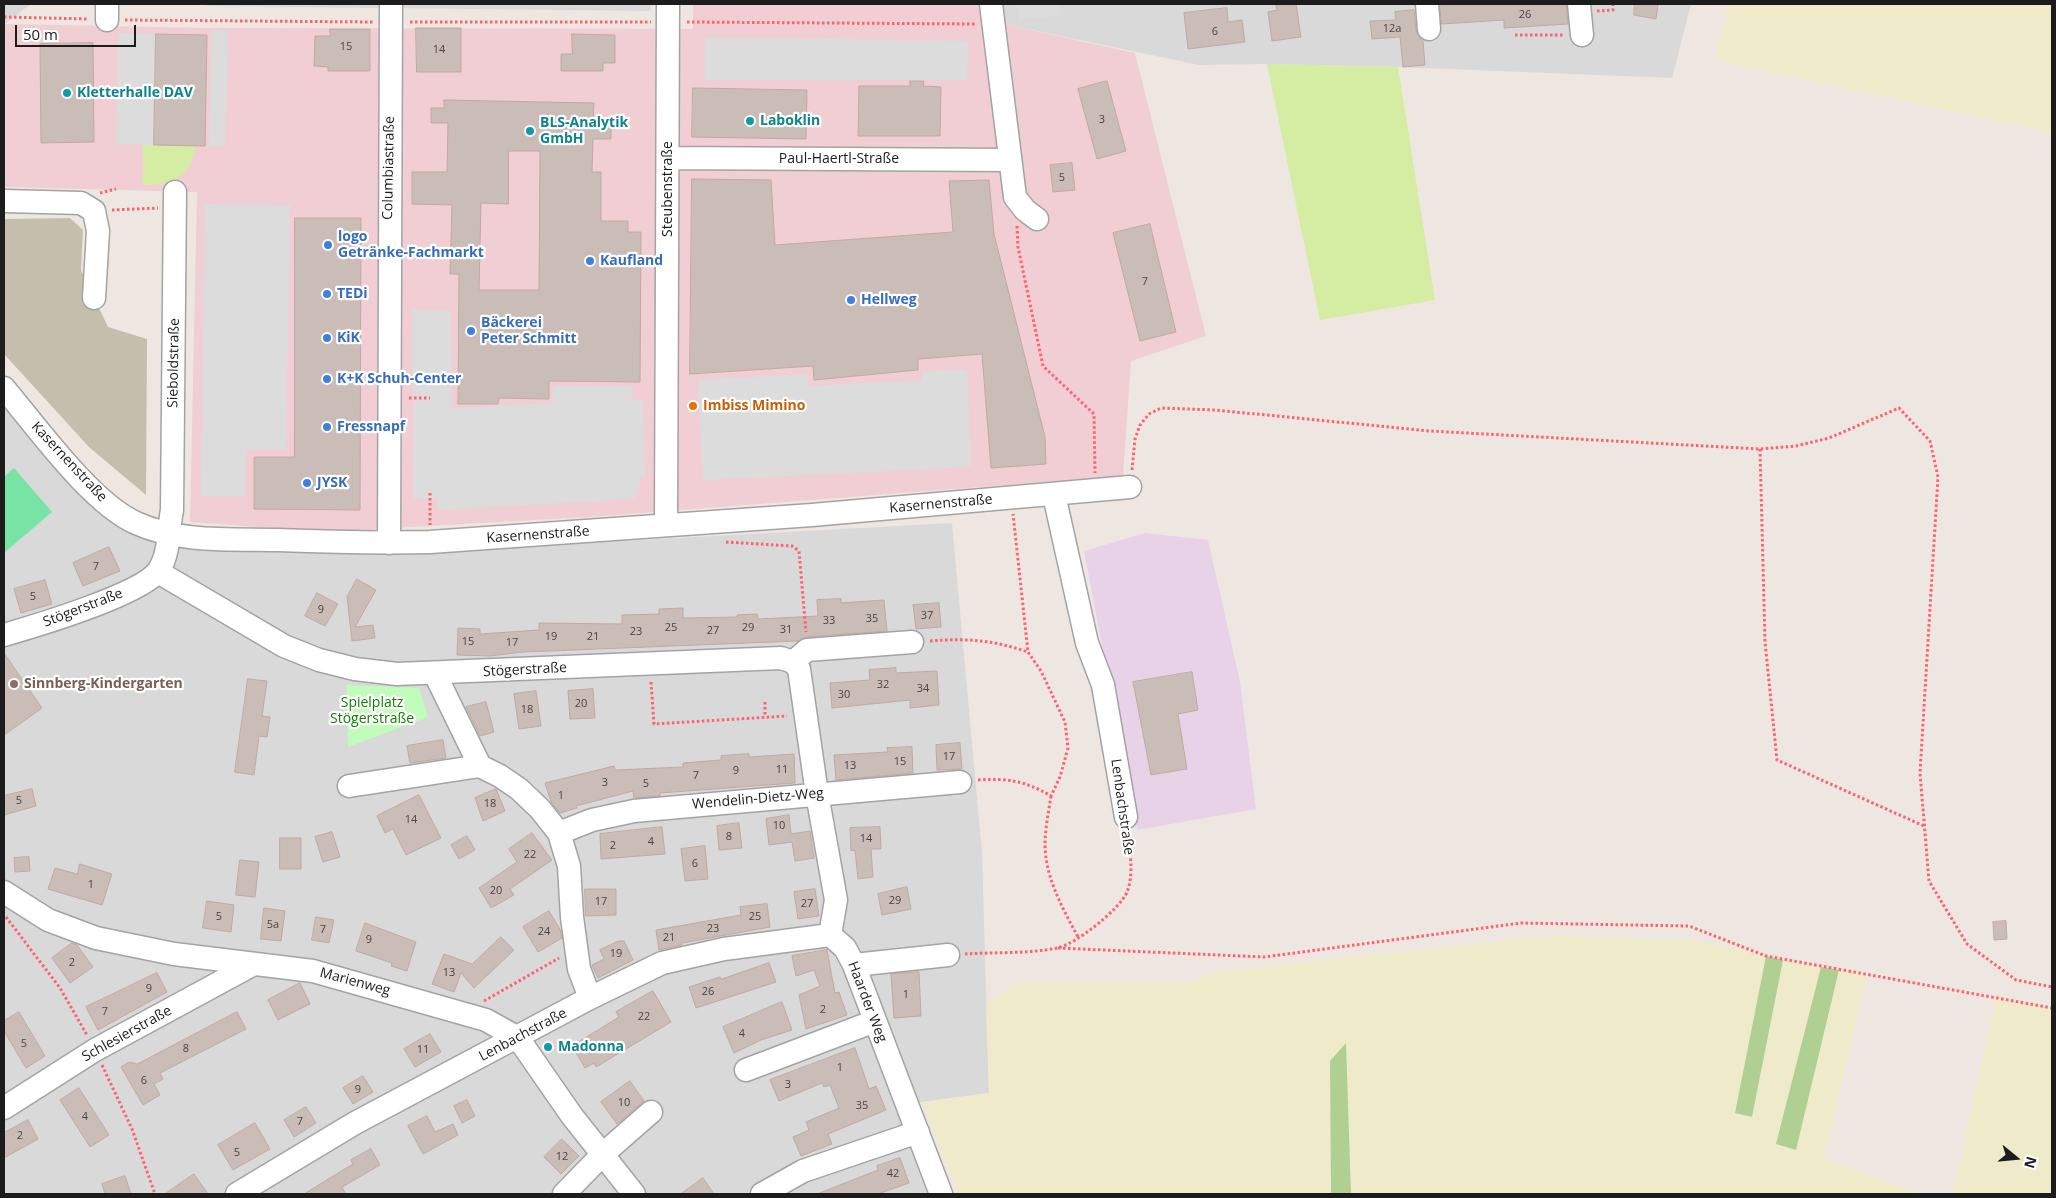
<!DOCTYPE html>
<html>
<head>
<meta charset="utf-8">
<style>
  body { margin:0 }
  #map { position:relative; width:2056px; height:1198px; overflow:hidden; background:#eee7e1; font-family:"Open Sans",sans-serif }
  canvas { display:block }
  .frame { position:absolute; inset:0; border:5px solid #1c1c1c; pointer-events:none }
  .north { position:absolute; left:1991px; top:1133px; width:50px; height:50px; -webkit-text-stroke:4px #fff; paint-order:stroke; rotate:107deg; font-size:14px; font-weight:700; line-height:20px; text-align:center; color:#1c1c1c }
  .north::after { content:''; display:block; margin:auto; width:18px; height:22px; background:#1c1c1c; clip-path:polygon(50% 0,100% 100%,50% 72%,0 100%) }
  .scale { position:absolute; left:15px; top:25px; width:121px; height:22px; box-sizing:border-box; border:2px solid #1c1c1c; border-top:0; padding-left:6px; font-size:15px; line-height:18px; white-space:nowrap; color:#1c1c1c; -webkit-text-stroke:4px #fff; paint-order:stroke }
</style>
</head>
<body>
<div id="map">
<canvas width="2056" height="1198"></canvas>
<div class="frame"></div>
<div class="north">N</div>
<div class="scale">50 m</div>
</div>
<script>
const c = document.querySelector('canvas').getContext('2d');
c.lineJoin = 'round';
function fillPath(path, color) {
  c.fillStyle = color;
  c.fill(path, 'evenodd');
}
function trace(path, color, width, dash) {
  c.strokeStyle = color;
  c.lineWidth = width;
  c.lineCap = dash ? 'butt' : 'round';
  c.setLineDash(dash || []);
  c.stroke(path);
}
function drawText(font, color, halo, rows, align = 'center') {
  c.font = font + ' "Open Sans",sans-serif';
  c.lineWidth = 4.5;
  c.setLineDash([]);
  c.textBaseline = 'middle';
  c.strokeStyle = halo;
  c.fillStyle = color;
  for (const [text, x, y, turn = 0] of rows) {
    c.save();
    c.translate(x, y);
    c.rotate((+turn || 0) * Math.PI / 180);
    c.textAlign = isNaN(turn) ? turn : align;
    if (halo) c.strokeText(text, 0, 0);
    c.fillText(text, 0, 0);
    c.restore();
  }
}
const residential = new Path2D(`
  M4,4H31L5,24L4,123Z
  M198,4H651L650,11L209,6Z
  M998,4H1691L1672,78L1398,67L1267,64L1199,65L1008,25Z
  M4,401L149,537L438,551L952,523L982,852L989,1093L899,1105L932,1194H4Z`);
const commercial = new Path2D(`
  M693,4H998L1008,25L1135,53L1206,336L1131,361L1123,476L604,516L324,532L190,522L197,192L4,187L5,24L210,28L693,29Z`);
const industrial = new Path2D(`
  M1145,533L1208,540L1240,682L1256,809L1137,830L1084,551Z`);
const construction = new Path2D(`
  M70,218L83,230L81,270L108,327L147,339L146,495L89,447L4,354V219Z`);
const farmland = new Path2D(`
  M1729,4H2052V133L1715,60Z
  M1554,935L1699,941L1766,956L1735,1113L1752,1117L1783,960L1821,967L1777,1144L1795,1150L1839,970L1867,975L1824,1159L1922,1194H1351L1346,1043L1330,1061L1331,1194H958L923,1102L989,1093L986,1004L1017,983H1195L1208,973Z
  M1996,997L2052,1008V1194H1953Z`);
const grass = new Path2D(`
  M1267,64L1398,67L1435,300L1320,320Z
  M143,145L195,146C193,177 169,186 143,185Z`);
const forest = new Path2D(`
  M1766,956L1783,960L1752,1117L1735,1113Z
  M1821,967L1839,970L1796,1150L1776,1144Z
  M1346,1043L1351,1194H1331L1330,1061Z`);
const park = new Path2D(`
  M347,685L419,688L428,717L348,747Z`);
const pitch = new Path2D(`
  M14,468L52,512L4,553V477Z`);
const parking = new Path2D(`
  M1017,4H1060L1061,15L1019,20Z
  M212,30L228,31L225,147L209,146Z
  M118,33L156,34L154,145L116,144Z
  M705,37L968,41L967,80H705Z
  M205,204L290,205L286,450H246L245,496H201Z
  M412,309L450,311L452,408L552,403L553,386H632V400H643L645,477H640V487L636,488V499L438,510L437,499H414Z
  M967,369L971,467L703,480L698,380L808,374L809,386L922,380V372Z`);
const building = new Path2D(`
  M1276,4H1296L1301,37L1272,41L1268,12L1277,10Z
  M1440,4H1566L1568,24L1504,28V20L1442,24Z
  M1635,4H1658L1656,19L1634,15Z
  M1227,8L1228,22L1242,20L1245,42L1188,49L1184,13Z
  M1414,10L1416,31L1423,41L1425,65L1403,67L1400,37L1372,39L1370,21L1396,20L1395,12Z
  M416,28H461V72H417Z
  M330,29H370V71H328V67L314,66L315,36H330Z
  M156,34L207,35L205,146L154,145Z
  M572,34L615,35V63H603V71H561V54H572Z
  M93,43L94,142L41,143L40,44Z
  M910,81H924L923,86L941,87L940,136H858L859,86H910Z
  M1107,81L1126,151L1097,159L1078,89Z
  M693,88L807,90L806,139L692,137Z
  M444,100L594,103L593,121H611V139H593L592,172H601V221H628V232H641L640,382L549,381V399L499,398L498,404H458L459,274H450L452,205L412,204V172H447L448,123H431V108H444ZM509,151H540L539,290H479L481,203L508,204Z
  M1072,163L1075,190L1053,192L1050,165Z
  M692,179L771,180L775,245L953,232L949,181L989,180L994,234L1045,437L1046,464L991,468L982,354L918,359V370L814,380L813,366L690,374Z
  M295,218H361L360,510L254,509V457H294Z
  M1150,224L1176,332L1140,341L1113,233Z
  M109,547L120,571L83,586L73,563Z
  M357,579L376,590L355,627L373,625L375,638L352,641L347,597Z
  M45,580L52,604L21,613L14,589Z
  M317,593L338,604L325,626L305,616Z
  M841,599V603L884,600L887,631L806,637L797,641L523,652L490,656L457,655L458,628L480,629V634L539,630V623L622,624V615L659,614V609L683,608V618L737,617V615L757,614L758,619L818,616L817,600Z
  M939,603L941,627L916,629L913,605Z
  M4,653L42,708L4,735Z
  M896,668V673L937,671L939,705L910,708V700L832,708L830,683L870,680L869,670Z
  M1192,672L1198,710L1178,714L1187,769L1151,775L1133,682Z
  M248,679L267,681L262,716L270,717L267,737L259,736L254,775L235,772Z
  M593,689L595,718L570,719L568,691Z
  M536,691L541,726L519,729L514,694Z
  M486,702L494,732L480,736L466,707Z
  M443,740L446,758L410,763L407,746Z
  M960,743L962,769L937,770L936,745Z
  M912,747L913,773L836,780L834,755L888,752L887,748Z
  M749,754V757L794,754L795,783L660,793V796L634,798L633,791L576,806L577,808L560,813L551,802L545,783L614,766L615,770L683,767V763L721,760V756Z
  M32,789L36,806L4,815V796Z
  M496,789L505,811L483,821L475,798Z
  M419,795L441,838L406,855L393,829L385,833L377,816Z
  M789,815L791,834L810,831L814,858L795,861L792,842L769,845L766,819Z
  M739,823L742,848L719,850L717,826Z
  M662,827L665,854L601,859L600,834Z
  M880,827L881,849H871L873,877L858,879L855,850L851,851L850,828Z
  M332,832L340,857L323,862L315,837Z
  M532,833L552,860L510,889L514,895L491,908L479,888L517,862L509,849Z
  M467,836L475,850L459,859L451,845Z
  M280,838H301V869H280Z
  M705,846L708,879L685,881L681,849Z
  M29,857L30,871L15,872L14,858Z
  M240,860L259,862L255,897L236,895Z
  M80,864L112,874L102,905L48,889L55,868L77,874Z
  M907,887L911,909L882,915L878,894Z
  M585,889H616V915L586,916Z
  M815,889L819,916L798,919L794,892Z
  M207,901L234,905L231,932L203,928Z
  M767,904L770,927L682,943V945L659,950L656,930L741,915L740,907Z
  M264,908L285,911L281,941L261,939Z
  M549,911L561,931L562,938L538,952L523,927Z
  M316,917L334,920L329,943L312,940Z
  M2006,921L2007,939L1994,940L1993,922Z
  M365,923L416,942L407,971L391,966L392,963L356,951Z
  M501,937L514,950L474,988L461,973L454,992L432,984L444,954L472,964Z
  M619,941H624L633,960L598,978L592,965L604,959L600,950Z
  M72,943L77,945L93,967L70,983L52,958Z
  M827,950L835,993L839,992L847,1015L806,1029L799,995L820,986L814,970L796,976L792,956Z
  M769,963L776,982L696,1008L689,987L720,977L721,979Z
  M919,972L921,1016L894,1018L891,974Z
  M157,973L167,992L98,1030L86,1007Z
  M300,983L310,1004L278,1020L268,1000Z
  M653,991L671,1022L596,1067L594,1063L585,1068L572,1046L619,1017L616,1012Z
  M782,1002L792,1030L761,1040L734,1053L723,1027Z
  M19,1012L45,1056L26,1068L4,1031V1021Z
  M237,1012L246,1029L160,1073L163,1079L154,1084L160,1095L143,1105L121,1067L129,1062L137,1064Z
  M430,1034L441,1052L415,1067L404,1049Z
  M855,1048L869,1089L876,1086L886,1110L828,1134L832,1144L801,1156L793,1137L809,1130L806,1122L839,1108L830,1085L824,1087L822,1083L779,1101L770,1080Z
  M363,1076L373,1092L353,1104L343,1088Z
  M630,1081L644,1101L617,1124L601,1102Z
  M79,1088L109,1135L90,1147L60,1100Z
  M467,1100L475,1116L462,1123L454,1106Z
  M306,1107L316,1123L294,1137L284,1120Z
  M427,1116L435,1132L453,1124L458,1135L423,1154L408,1126Z
  M28,1120L38,1139L4,1158V1133Z
  M255,1123L270,1149L233,1170L218,1145Z
  M562,1139L579,1156L561,1174L544,1157Z
  M371,1149L380,1165L342,1187L346,1194H304L353,1164L351,1160Z
  M900,1158L909,1183L878,1194H817L878,1170L877,1166Z
  M194,1174L208,1194H165Z
  M125,1176L131,1194H105L102,1184Z
  M703,1178L714,1194H681Z`);
const path = new Path2D(`
  M1597,11L1613,10V4
  M4,17L88,19
  M125,20L373,22
  M410,22H651
  M687,22L976,24
  M1515,35H1563
  M100,193L116,189
  M112,210L158,208
  M1017,226L1018,247L1043,366L1094,414L1095,473
  M409,398H430
  M1760,449L1765,642L1777,760L1924,826
  M1132,470L1135,439L1140,425L1149,414L1161,408L1215,410L1430,431L1760,449L1796,446L1829,438L1899,408L1930,441L1938,477L1920,773L1929,881L1967,944L2016,980L2052,987
  M430,493V525
  M726,542L792,546L799,551L806,632
  M930,641C968,638 992,640 1028,652
  M651,682L654,724L787,716
  M765,702V717
  M978,780C1009,778 1025,781 1051,796L1060,777L1068,748L1065,722L1041,671L1028,652L1013,514
  M1051,796C1048,816 1043,837 1046,858C1050,886 1065,913 1078,937
  M6,917L60,988L87,1035
  M1058,948L1264,957L1521,923L1689,926L1766,956L2052,1008
  M965,954C995,952 1027,954 1057,948C1075,945 1120,909 1127,892C1134,875 1130,852 1128,835
  M484,1001L559,958
  M102,1065L132,1129L155,1194`);
const minor = new Path2D(`
  M107,4V20
  M991,4L1015,197L1025,210L1037,219
  M1427,4L1429,29
  M1579,4L1582,35
  M668,158L1009,160
  M4,201L81,203L94,211L98,231L94,298
  M4,388C36,426 91,503 136,523C180,543 231,539 278,540C329,542 380,543 430,542L812,515L1130,487
  M1054,495L1087,643L1103,685L1126,817
  M666,524L668,4
  M389,543L391,4
  M158,572L284,646L319,660L355,669L397,674L781,658L793,662L807,650L912,642
  M4,635C35,626 143,594 159,570C170,552 168,530 172,510L175,192
  M793,662L799,669L817,794L836,900L830,935L845,948L854,965L941,1194
  M435,674L480,766L500,776L519,789L540,809L559,833L569,866L572,917L579,969L590,998
  M349,786L480,766
  M559,833L592,820L634,811L960,782
  M4,892L48,920L96,938L174,954L313,971L486,1020L518,1038L572,1116L634,1194
  M854,965L948,955
  M746,1070L875,1021
  M4,1108L95,1050L252,965
  M237,1194L355,1123L590,998L662,963L724,949L830,935
  M564,1194L603,1154L651,1112
  M762,1194L803,1171L918,1132`);
const markers = [
  [67,93,5,"#0f9aa8"],
  [750,121,5,"#0f9aa8"],
  [530,131,5,"#0f9aa8"],
  [328,245,5,"#3f7fe0"],
  [590,261,5,"#3f7fe0"],
  [327,294,5,"#3f7fe0"],
  [851,300,5,"#3f7fe0"],
  [471,331,5,"#3f7fe0"],
  [327,338,5,"#3f7fe0"],
  [327,379,5,"#3f7fe0"],
  [693,406,5,"#e8710a"],
  [327,427,5,"#3f7fe0"],
  [307,483,5,"#3f7fe0"],
  [14,684,5,"#8d6e63"],
  [548,1047,5,"#0f9aa8"]
];
const numberNames = [
  ["26",1525,15],
  ["12a",1392,29],
  ["6",1215,32],
  ["15",346,47],
  ["14",439,50],
  ["3",1102,120],
  ["5",1062,178],
  ["7",1145,282],
  ["7",96,567],
  ["5",33,597],
  ["9",321,610],
  ["37",927,616],
  ["35",872,619],
  ["33",829,621],
  ["25",671,628],
  ["29",748,628],
  ["31",786,630],
  ["27",713,631],
  ["23",636,632],
  ["19",551,637],
  ["21",593,637],
  ["15",468,642],
  ["17",512,643],
  ["32",883,685],
  ["34",923,689],
  ["30",844,695],
  ["20",581,704],
  ["18",527,710],
  ["17",949,757],
  ["15",900,762],
  ["13",850,766],
  ["11",782,770],
  ["9",736,771],
  ["7",696,776],
  ["3",605,783],
  ["5",646,784],
  ["1",561,796],
  ["5",19,801],
  ["18",490,804],
  ["14",411,820],
  ["10",779,826],
  ["8",729,837],
  ["14",866,839],
  ["4",651,842],
  ["2",613,846],
  ["22",530,855],
  ["6",695,864],
  ["1",91,885],
  ["20",496,891],
  ["29",895,901],
  ["17",601,902],
  ["27",807,904],
  ["5",219,917],
  ["25",755,917],
  ["5a",273,925],
  ["23",713,929],
  ["7",323,930],
  ["24",544,932],
  ["21",669,938],
  ["9",369,940],
  ["19",616,954],
  ["2",72,963],
  ["13",449,973],
  ["9",149,989],
  ["26",708,992],
  ["1",906,995],
  ["2",823,1010],
  ["7",105,1012],
  ["22",644,1017],
  ["4",742,1034],
  ["5",24,1044],
  ["8",186,1049],
  ["11",423,1050],
  ["1",840,1068],
  ["6",144,1081],
  ["3",788,1085],
  ["9",358,1090],
  ["10",624,1103],
  ["35",862,1106],
  ["4",85,1117],
  ["7",300,1122],
  ["2",20,1136],
  ["5",237,1153],
  ["12",562,1157],
  ["42",893,1174]
];
const cultureNames = [
  ["Kletterhalle DAV",77,93],
  ["Laboklin",760,121],
  ["BLS-Analytik",540,123],
  ["GmbH",540,139],
  ["Madonna",558,1047]
];
const streetNames = [
  ["Paul-Haertl-Straße",839,159],
  ["Columbiastraße",389,168,-89],
  ["Steubenstraße",668,189,-90],
  ["Sieboldstraße",174,363,-89],
  ["Kasernenstraße",69,462,47],
  ["Kasernenstraße",941,504,-5],
  ["Kasernenstraße",538,535,-4],
  ["Stögerstraße",83,608,-21],
  ["Stögerstraße",525,670,-3],
  ["Wendelin-Dietz-Weg",758,799,-5],
  ["Lenbachstraße",1122,807,82],
  ["Marienweg",355,982,15],
  ["Haarder Weg",867,1002,69],
  ["Schlesierstraße",127,1034,-29],
  ["Lenbachstraße",523,1035,-28]
];
const shopNames = [
  ["logo",338,237],
  ["Getränke-Fachmarkt",338,253],
  ["Kaufland",600,261],
  ["TEDi",337,294],
  ["Hellweg",861,300],
  ["Bäckerei",481,323],
  ["Peter Schmitt",481,339],
  ["KiK",337,338],
  ["K+K Schuh-Center",337,379],
  ["Fressnapf",337,427],
  ["JYSK",317,483]
];
const foodNames = [
  ["Imbiss Mimino",703,406]
];
const educationNames = [
  ["Sinnberg-Kindergarten",24,684]
];
const parkNames = [
  ["Spielplatz",372,703],
  ["Stögerstraße",372,719]
];
fillPath(residential, '#dad9d9');
fillPath(commercial, '#f1ced3');
fillPath(industrial, '#e8d2e8');
fillPath(construction, '#c3bfac');
fillPath(farmland, '#efebca');
fillPath(grass, '#d5eca3');
fillPath(forest, '#b0d093');
fillPath(park, '#c1fdba');
fillPath(pitch, '#79e3a6');
fillPath(parking, '#dcdcdc');
fillPath(building, '#cabcb7');
trace(building, '#c1aaa2', 1);
trace(minor, '#a3a3a3', 25);
trace(path, '#ff616e', 3, [2.5, 2.5]);
trace(minor, '#fff', 22);
for (const [x, y, r, color] of markers) {
  const dot = new Path2D();
  dot.arc(x, y, r, 0, 2 * Math.PI);
  c.fillStyle = color;
  c.fill(dot);
  trace(dot, '#fff', 2);
}
drawText('11px', '#484443', null, numberNames);
drawText('bold 14px', '#0d838f', '#fff', cultureNames, 'left');
drawText('14px', '#1c1c1c', '#fff', streetNames);
drawText('bold 14px', '#366cbe', '#fff', shopNames, 'left');
drawText('bold 14px', '#c56008', '#fff', foodNames, 'left');
drawText('bold 14px', '#785e54', '#fff', educationNames, 'left');
drawText('14px', '#118005', '#fff', parkNames);
</script>
</body>
</html>
